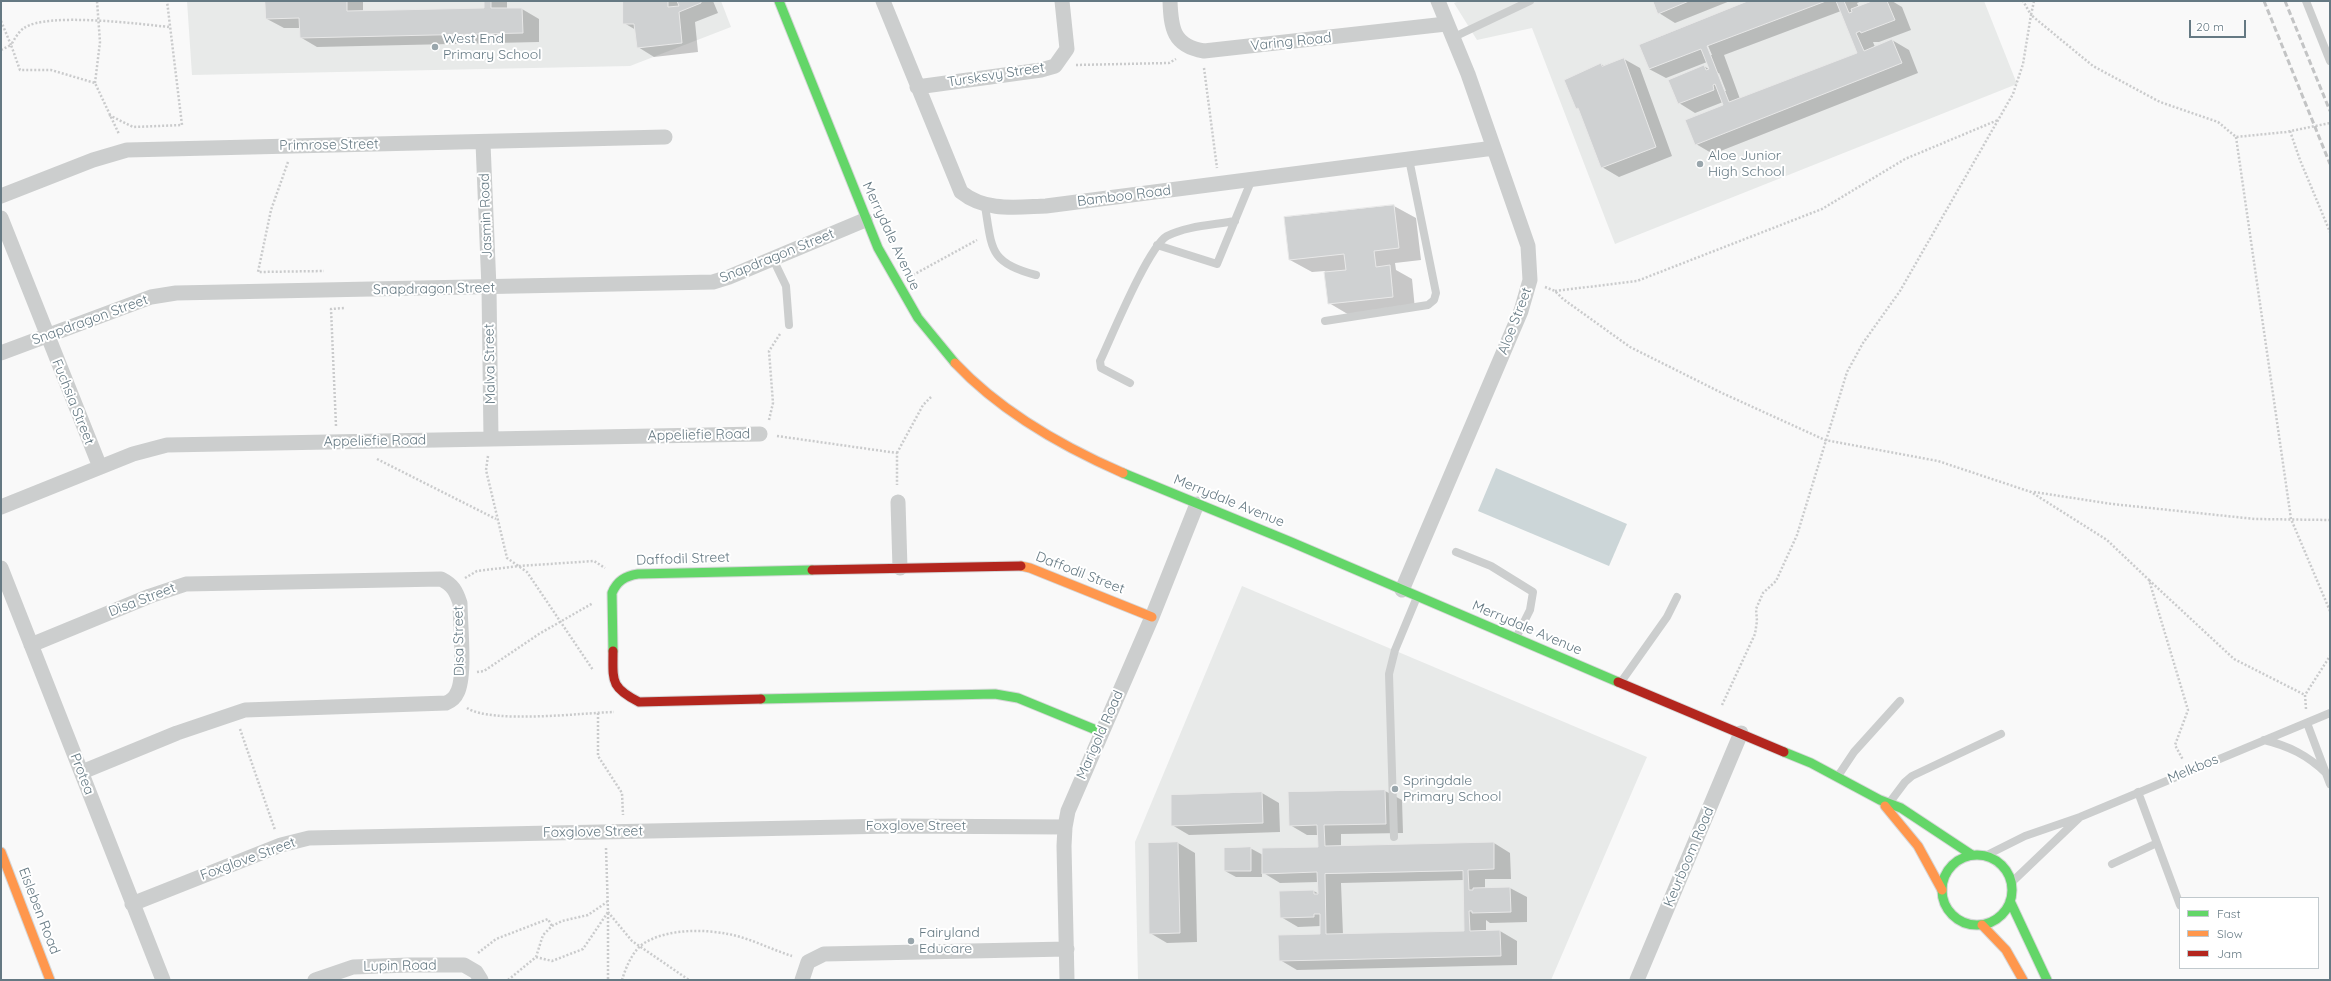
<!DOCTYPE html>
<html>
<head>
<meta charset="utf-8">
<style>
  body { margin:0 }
  #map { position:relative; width:2331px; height:981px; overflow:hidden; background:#f9f9f9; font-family:Quicksand,sans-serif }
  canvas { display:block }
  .frame { position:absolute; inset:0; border:2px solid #657983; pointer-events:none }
  .legend { position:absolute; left:2179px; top:897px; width:140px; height:72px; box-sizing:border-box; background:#fff; border:1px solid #c1c9cd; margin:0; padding:5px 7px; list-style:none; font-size:12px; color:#657983 }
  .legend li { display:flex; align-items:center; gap:8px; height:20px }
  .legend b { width:20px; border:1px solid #c1c9cd }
  .scale { position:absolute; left:2189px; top:20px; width:57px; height:18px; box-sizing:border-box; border:2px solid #657983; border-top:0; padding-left:5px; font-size:12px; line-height:14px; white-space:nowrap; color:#657983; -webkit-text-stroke:3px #fff; paint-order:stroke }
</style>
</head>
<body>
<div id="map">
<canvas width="2331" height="981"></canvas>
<div class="frame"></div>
<ul class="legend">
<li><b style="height:5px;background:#63d668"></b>Fast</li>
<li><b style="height:5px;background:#ff974d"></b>Slow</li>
<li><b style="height:5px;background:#b3261e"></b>Jam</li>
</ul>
<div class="scale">20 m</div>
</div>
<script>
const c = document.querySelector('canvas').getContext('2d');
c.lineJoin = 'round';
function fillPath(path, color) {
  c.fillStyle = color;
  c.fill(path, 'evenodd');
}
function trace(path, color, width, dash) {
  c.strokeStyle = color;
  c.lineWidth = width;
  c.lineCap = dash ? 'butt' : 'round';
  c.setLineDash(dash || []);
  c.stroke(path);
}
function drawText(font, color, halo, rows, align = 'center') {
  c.font = font + ' Quicksand,sans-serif';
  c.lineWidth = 4;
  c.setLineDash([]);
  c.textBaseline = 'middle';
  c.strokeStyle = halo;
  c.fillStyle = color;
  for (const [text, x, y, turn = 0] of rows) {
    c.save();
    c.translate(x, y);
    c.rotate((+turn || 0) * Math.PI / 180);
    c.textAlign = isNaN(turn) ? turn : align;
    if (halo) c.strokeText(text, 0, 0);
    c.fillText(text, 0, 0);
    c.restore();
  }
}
const built = new Path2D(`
  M187,1H721L731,27L630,66L192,75Z
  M1460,1H1984L2017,84L1615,244L1532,28L1477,40L1454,3Z
  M1242,586L1647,757L1551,980H1138L1135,842Z`);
const water = new Path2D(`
  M1496,468L1627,524L1609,566L1478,511Z`);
const shadow = new Path2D(`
  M266,1H363V12L485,9V1H507V9H522L539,19V42L317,47L300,37V28H284L267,19Z
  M624,1H713L718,13L695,22L698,52L654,57L638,47L636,30L624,23Z
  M1654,1H1730L1675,23L1659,13Z
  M1751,1H1862L1857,3L1859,8L1875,1H1892L1902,7L1911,30L1879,42H1873L1875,47L1892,40L1909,50L1918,73L1713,154L1696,144L1725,106L1723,102L1695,113L1679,103L1704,66L1710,70L1707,62L1666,78L1649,69ZM1841,11L1858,54L1740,99L1724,55ZM1706,41L1712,55H1710L1705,42ZM1719,73L1726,91H1723L1717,74Z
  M1624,59L1640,68L1672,156L1619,177L1602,167L1580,110L1576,108L1601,64L1604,66Z
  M1394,206L1416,218L1421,260L1395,263L1396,270L1412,279L1415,309L1351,316L1329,303L1325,271L1312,272L1290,260Z
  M1385,791L1402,800L1403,833L1341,834V847L1494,843L1510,853L1511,879H1485V888H1510L1527,897V922L1490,923L1486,920V932L1500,931L1517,941V965L1297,970L1280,960L1321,935V926L1298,927L1281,917L1280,892L1314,891L1319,894L1318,882L1280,883L1262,872V877H1236L1225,871L1250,848L1263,855L1319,848V835H1307L1290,825ZM1464,880L1465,932L1343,935L1341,883Z
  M1262,793L1279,803L1280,832L1189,835L1172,825V796Z
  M1178,843L1195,853L1197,942L1167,943L1150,933L1149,844Z`);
const building = new Path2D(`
  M265,1H347V11L484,8V1H491V8H522L523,33L300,38L299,18L266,19Z
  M623,1H668V7L679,6L677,1H701V3L679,12L682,43L637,48L634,24H623Z
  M1653,1H1689L1658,14Z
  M1748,1H1826L1707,46L1729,102L1857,53L1836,1H1844L1849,13L1852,12L1851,9L1872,1H1887L1895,20L1861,33L1860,31L1856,33L1864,51L1892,39L1902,63L1695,145L1685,120L1723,105L1715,84L1713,85L1714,90L1678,104L1668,80L1704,65L1706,70L1709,69L1701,49L1649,69L1639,45Z
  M1624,58L1656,147L1601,168L1578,108L1576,109L1564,80L1601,63L1602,66Z
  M1394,205L1399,248L1374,251L1376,267L1390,265L1393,297L1328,304L1324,272L1346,270L1344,254L1289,260L1284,217Z
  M1385,790L1386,824L1324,825L1325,846L1494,842V869L1468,870L1469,890H1473V888L1510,887L1511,912L1472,913V911H1469L1470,931L1500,930L1501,956L1279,961L1278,935L1320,934V914H1314V917L1280,918L1279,891L1314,890V894H1318L1317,872L1262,874V848L1318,847L1317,825L1289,826L1288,792ZM1463,871L1464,931L1326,934L1325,874Z
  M1262,792L1263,823L1171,826V795Z
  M1178,842L1180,933L1149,934L1148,843Z
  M1251,847V871H1224V848Z`);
const path = new Path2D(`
  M2034,1L2031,15L2093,66L2160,102L2218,122L2236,137L2286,132L2330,123
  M1,21L11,45C14,40 19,31 24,28C47,12 140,24 169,27
  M1,50L11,45L20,70H51L95,83L119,134
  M1076,65L1169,63L1176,59
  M1204,68L1217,168
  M95,83L100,42L97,1
  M109,115L133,127L182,125L167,1
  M2290,131L2300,160L2330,232
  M2236,137L2291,519L2330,611
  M288,162L271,210L258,272L324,271
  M913,275L977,240
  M1545,287L1555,291L1563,299L1630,347L1722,393L1825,440L1938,461L2031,492L2107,540L2149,580L2188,710L2175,745L2183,760
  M1555,291L1637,281L1822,209L1905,159L1998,120
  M769,420L773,403L769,351L780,334
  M336,426L331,309L345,308
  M777,436L897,453V485
  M897,453L923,405L931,397
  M488,456L486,470L507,558L527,572L593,670
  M377,459L496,519
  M2034,492L2112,504L2255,519L2330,520
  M465,578L477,571L519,566L594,561L605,568
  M2149,580L2234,659L2305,695
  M477,672L484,671L539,634L593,603
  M1722,705L1755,634L1757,621L1756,609L1763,593L1776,581L1797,535L1847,372L1863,343L1900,291L2013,94L2023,64L2031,15L2023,1
  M467,708C492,724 581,713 614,712
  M2306,709L2305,695L2330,656
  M598,713V756L622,793L623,815
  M240,729L275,830
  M606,848L608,912L632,941L689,980
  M608,913V980
  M478,953L496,939L548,919L552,926
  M536,957L552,961L583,949L608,912
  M508,980L536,957L543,935L552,926L562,921L588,915L607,902
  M622,980C626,967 633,949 646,942C669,929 703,929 728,934C750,938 770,949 792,956`);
const lane = new Path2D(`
  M2306,1L2330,61
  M1452,38L1530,1
  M985,206C992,249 989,263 1036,275
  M1157,245L1217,264L1252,179
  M773,259L786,286L789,325
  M1325,321L1428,305L1434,300L1436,293L1409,159
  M1130,383L1101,368L1100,361C1111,338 1148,247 1167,236C1186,226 1213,225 1235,221
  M1456,552L1491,566L1533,592L1530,610L1516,638
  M1621,682L1667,617L1677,597
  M2307,723L2330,784
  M2264,740C2289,746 2307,755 2326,773
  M1838,776L1854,752L1900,701
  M2138,792L2180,905
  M1890,802L1905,782L1912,776L2001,734
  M1394,837L1389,674L1395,650L1417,597
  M1985,856L2025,836L2080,817L2330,713
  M2112,864L2157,843
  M2012,882L2079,818`);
const street = new Path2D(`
  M883,1L961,192C986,212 1016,207 1046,206L1494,148
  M1170,1C1171,28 1173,46 1204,51L1446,24
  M917,87L1041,70L1055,66L1067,49L1062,1
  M483,143L489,288L491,439
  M1,196L93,160L127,150L665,137
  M1,218L100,467
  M1,353L151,297L176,293L713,282L729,277L865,220
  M898,502L900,568
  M1,507L133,454L167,445L760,434
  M1,568L163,980
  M1402,590L1521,311L1530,280L1528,246L1468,74L1438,1
  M31,645L150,596L186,584L441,579C453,585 456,591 460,603C460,623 466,677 457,693C455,698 451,701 446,703L245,710L177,733L82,772
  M132,904L281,845L309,838L893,826L1065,827
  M315,980L353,967L409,965H464L476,972L481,980
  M802,980L808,962L824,954L1067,949
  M1067,980L1064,846L1065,827L1068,811L1152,617L1197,504
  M1637,980L1741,733`);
const fast = new Path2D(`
  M779,1L878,248L918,318L955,363
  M1123,473L1291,542L1618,682
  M613,651L612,593C617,581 625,576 638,574L812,570
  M761,699L995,694L1018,698L1101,732
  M1784,752L1811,763L1880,800L1901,808L1972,855
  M1942 890a35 35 0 1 1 70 0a35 35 0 1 1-70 0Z
  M2010,901L2047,980`);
const slow = new Path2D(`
  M955,363C1001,412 1061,446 1123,473
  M1021,566L1030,568L1152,617
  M1885,806L1918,846L1942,890
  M1,852L50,980
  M1982,925L2006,950L2023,980`);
const jam = new Path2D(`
  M812,570L1021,566
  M613,651C613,681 610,687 639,702L761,699
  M1618,682L1784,752`);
const rail = new Path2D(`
  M2264,1L2330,164
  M2285,1L2330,111`);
const markers = [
  [435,47,4,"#99a6ac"],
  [1700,164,4,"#99a6ac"],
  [1395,789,4,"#99a6ac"],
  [911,941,4,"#99a6ac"]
];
const poiNames = [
  ["West End",443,39],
  ["Primary School",443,55],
  ["Aloe Junior",1708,156],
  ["High School",1708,172],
  ["Springdale",1403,781],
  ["Primary School",1403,797],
  ["Fairyland",919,933],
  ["Educare",919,949]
];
const streetNames = [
  ["Varing Road",1291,42,-6],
  ["Tursksvy Street",996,75,-9],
  ["Primrose Street",329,145,-1],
  ["Bamboo Road",1124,196,-7],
  ["Jasmin Road",486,216,-92],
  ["Merrydale Avenue",891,236,65],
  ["Snapdragon Street",777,256,-22],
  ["Snapdragon Street",434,289,-1],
  ["Snapdragon Street",90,320,-20],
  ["Aloe Street",1515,321,-69],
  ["Malva Street",490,364,-91],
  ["Fuchsia Street",73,402,68],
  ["Appeliefie Road",699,435,-1],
  ["Appeliefie Road",375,441,-1],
  ["Merrydale Avenue",1229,501,22],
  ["Daffodil Street",683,559,-2],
  ["Daffodil Street",1080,573,21],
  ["Disa Street",142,600,-21],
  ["Merrydale Avenue",1527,628,23],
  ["Disa Street",459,641,-91],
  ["Marigold Road",1100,735,-66],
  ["Melkbos",2193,769,-23],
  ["Protea",82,774,69],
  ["Foxglove Street",916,826],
  ["Foxglove Street",593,832,-1],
  ["Keurboom Road",1689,857,-67],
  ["Foxglove Street",248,859,-20],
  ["Eisleben Road",39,911,69],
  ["Lupin Road",400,966,-1]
];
fillPath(built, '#e8eae9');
fillPath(water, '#ccd6d8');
fillPath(shadow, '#0003');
fillPath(building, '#cfd1d2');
trace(building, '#e8e8e8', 1);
trace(fast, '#d5d6d7', 11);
trace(slow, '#d5d6d7', 11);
trace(jam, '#d5d6d7', 11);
trace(path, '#cacbcc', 2.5, [2, 2]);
trace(lane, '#cccece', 8);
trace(street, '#cccece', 15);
trace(fast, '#63d668', 9);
trace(slow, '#ff974d', 9);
trace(jam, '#b3261e', 9);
trace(rail, '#c3c4c5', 3, [6, 3]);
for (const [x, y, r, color] of markers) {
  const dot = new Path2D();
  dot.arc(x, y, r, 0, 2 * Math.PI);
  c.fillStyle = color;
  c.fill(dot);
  trace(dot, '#fff', 1.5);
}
drawText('14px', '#657983', '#fff', poiNames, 'left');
drawText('14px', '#657983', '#fff', streetNames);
</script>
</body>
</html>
